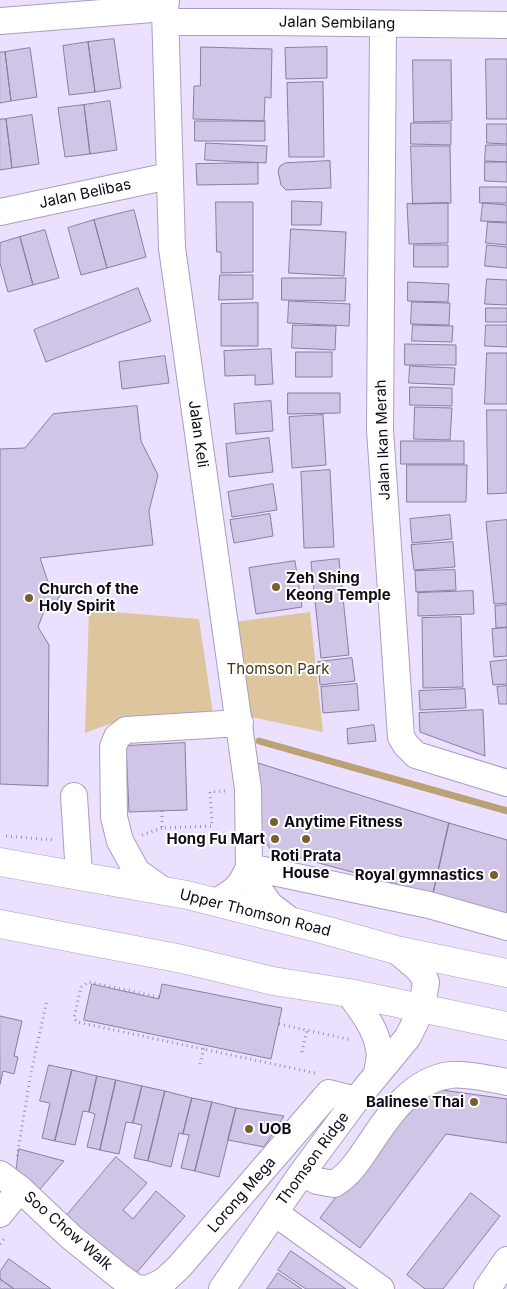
<!DOCTYPE html>
<html>
<head>
<meta charset="utf-8">
<style>
  body { margin:0 }
  canvas { display:block; background:#ebe1fe }
</style>
</head>
<body>
<canvas width="507" height="1289"></canvas>
<script>
const c = document.querySelector('canvas').getContext('2d');
c.lineJoin = 'round';
function fillPath(path, color) {
  c.fillStyle = color;
  c.fill(path, 'evenodd');
}
function trace(path, color, width, dash) {
  c.strokeStyle = color;
  c.lineWidth = width;
  c.lineCap = dash ? 'butt' : 'round';
  c.setLineDash(dash || []);
  c.stroke(path);
}
function drawText(font, color, halo, rows, align = 'center') {
  c.font = font + ' Inter,sans-serif';
  c.lineWidth = 4;
  c.setLineDash([]);
  c.textBaseline = 'middle';
  c.strokeStyle = halo;
  c.fillStyle = color;
  for (const [text, x, y, turn = 0] of rows) {
    c.save();
    c.translate(x, y);
    c.rotate((+turn || 0) * Math.PI / 180);
    c.textAlign = isNaN(turn) ? turn : align;
    if (halo) c.strokeText(text, 0, 0);
    c.fillText(text, 0, 0);
    c.restore();
  }
}
const green = new Path2D(`
  M89,610L199,619L213,714L112,723L85,733Z
  M310,612L323,732L246,716L234,622Z`);
const stream = new Path2D(`
  M259,741L507,811`);
const building = new Path2D(`
  M114,39L121,88L95,92L88,42Z
  M88,42L95,92L69,95L63,46Z
  M201,47L272,49L271,98L265,97L264,121L193,119L194,86H200Z
  M327,47V78L286,79L285,48Z
  M30,48L37,97L11,101L5,52Z
  M0,52H5L11,101L0,103Z
  M486,59H507V119H487Z
  M413,60H451L452,121L414,122Z
  M323,82L324,157H289L287,83Z
  M110,101L117,150L90,154L84,105Z
  M84,105L90,154L65,157L58,108Z
  M32,115L39,164L12,168L6,119Z
  M0,119H6L12,168L0,170Z
  M195,121H265V141H195Z
  M411,123H451V145L411,144Z
  M487,124H507V144L487,143Z
  M206,143L267,146L266,163L205,160Z
  M486,145H507V162L485,161Z
  M411,146H450L451,203L413,204Z
  M330,161L331,188L286,190L281,185L278,171L280,166L285,163Z
  M485,162H507V182L485,181Z
  M258,163V184L197,185L196,164Z
  M480,187H507V203H480Z
  M292,201L322,202L321,225H292Z
  M216,202H253V272L221,273V252H217Z
  M448,203V243L409,244L407,204Z
  M483,203L507,205V222L481,221Z
  M134,210L146,257L107,268L94,220Z
  M94,220L107,268L81,275L68,228Z
  M488,222L507,223V245L486,243Z
  M291,229L346,232L344,276L289,273Z
  M45,230L59,278L33,285L20,237Z
  M20,237L33,285L8,292L0,263V243Z
  M414,245H448V267H414Z
  M487,245L507,247V268L485,266Z
  M220,275H253V299L219,300Z
  M282,278H346L345,301L282,300Z
  M487,279L507,280V305L485,304Z
  M408,282L449,284L448,302L408,301Z
  M138,288L151,321L46,362L34,330Z
  M289,301L350,304L349,326L288,323Z
  M412,302L450,303L449,325L411,324Z
  M258,303V346H221V304Z
  M486,308H507V322H486Z
  M293,325L336,326L335,350L292,348Z
  M413,325L453,326L452,342L412,341Z
  M486,325H507V347L485,346Z
  M405,344L456,345V365H405Z
  M271,349L273,384L255,385V375L225,376L224,351Z
  M296,352H332V377H296Z
  M487,353H507V404H485Z
  M165,356L169,383L122,389L119,362Z
  M410,366L455,368L454,385L409,383Z
  M410,387L452,388V406L410,405Z
  M288,393H340V413L288,414Z
  M271,401L273,431L236,434L234,404Z
  M137,406L141,441L158,475L149,511L153,545L40,558L48,582L55,583L61,594L56,602L46,606L38,627L49,645L48,786L0,784V449L25,448L53,414Z
  M415,407L452,408L450,440L414,439Z
  M487,410H507V493L488,494Z
  M323,415L326,465L292,468L289,417Z
  M269,438L273,472L229,477L226,444Z
  M401,441H464V464H401Z
  M407,465H467L466,502H407Z
  M330,470L334,547L304,548L301,472Z
  M273,484L277,510L232,517L228,492Z
  M270,514L273,536L234,543L230,520Z
  M450,515L452,539L412,543L410,519Z
  M507,520V603L494,604L486,522Z
  M453,542L455,567L414,570L411,545Z
  M339,559L349,655L321,658L311,562Z
  M295,561L302,607L256,614L249,568Z
  M455,570L456,590L416,592L415,571Z
  M473,591L474,614L418,616V593Z
  M507,605V627L496,628L495,606Z
  M461,617L463,687L423,688L422,618Z
  M507,628V656L494,657L492,629Z
  M352,658L355,681L320,685L318,662Z
  M507,660V684L493,685L490,662Z
  M357,684L359,710L323,713L321,687Z
  M507,686V704H499L497,687Z
  M465,689L466,708L420,710L419,691Z
  M483,710L485,756L420,732L419,713Z
  M374,725L376,741L348,744L347,729Z
  M185,743L187,810L129,812L126,746Z
  M258,763L449,823L433,894L271,850L262,837Z
  M449,823L507,840V918L433,894Z
  M92,984L159,999L162,984L282,1008L271,1059L84,1020Z
  M0,1016L22,1021L14,1056L18,1057L14,1074L3,1071L0,1084Z
  M49,1065L72,1070L55,1141L42,1138L50,1103L40,1101Z
  M72,1070L97,1076L89,1112L83,1111L75,1145L55,1141Z
  M97,1076L116,1080L100,1150L87,1147L95,1114L89,1112Z
  M116,1080L142,1086L133,1123L126,1122L119,1154L100,1150Z
  M142,1086L165,1091L148,1161L134,1158L142,1125L133,1123Z
  M435,1089L507,1099V1143L446,1134L360,1248L320,1218L405,1106Z
  M165,1091L192,1098L183,1134L179,1133L171,1167L148,1161Z
  M192,1098L212,1102L195,1171L181,1168L189,1135L183,1134Z
  M212,1102L236,1108L219,1177L195,1171Z
  M236,1108L284,1116L264,1147L228,1140Z
  M19,1149L64,1161L35,1195L15,1181Z
  M116,1157L147,1183L123,1210L133,1219L156,1191L185,1216L132,1278L63,1220Z
  M471,1193L500,1216L443,1289H425L407,1275Z
  M291,1251L346,1289H306L278,1270Z
  M9,1259L51,1289H14L0,1279V1272Z
  M278,1273L302,1289H267Z
  M0,1279L14,1289H0Z`);
const path = new Path2D(`
  M162,811V828L212,826L210,792L225,791
  M142,835L162,828
  M6,836L54,840
  M159,997L89,982L81,987L74,1018L77,1022L315,1073
  M279,1024L352,1040
  M302,1052L307,1030
  M200,1064L204,1048
  M17,1156L31,1073L47,1000
  M0,1244L5,1238`);
const minor = new Path2D(`
  M166,0L165,10L172,248L248,789L249,867L257,887L270,905L291,921
  M0,21L165,8
  M166,22H269L507,25
  M383,24L380,430L401,737L406,745L416,755L507,783
  M0,212L169,176
  M74,796L79,875
  M249,867L429,905L507,927
  M164,891L137,872L120,841L114,817L113,747L117,737L126,730L240,723
  M216,902C235,891 240,888 249,867
  M349,993C361,1010 376,1028 379,1049C381,1056 378,1066 377,1073
  M302,1173L317,1181L334,1184C351,1174 360,1158 371,1142C390,1113 413,1080 450,1075C464,1073 492,1079 507,1082
  M0,1174L20,1189L71,1237L119,1276L136,1288L147,1289
  M275,1213L381,1289
  M0,1214L20,1189
  M148,1289L164,1281L179,1267L329,1093L356,1100
  M222,1289L302,1173L356,1100L408,1037L422,1008L426,982L423,975L416,967L396,950
  M487,1289L507,1260`);
const major = new Path2D(`
  M0,862L187,895L325,930L396,950L507,973
  M0,924L182,959L273,981L349,993L507,1026`);
const markers = [
  [276,587,5,"#785f30"],
  [29,598,5,"#785f30"],
  [274,822,5,"#785f30"],
  [275,839,5,"#785f30"],
  [306,839,5,"#785f30"],
  [494,875,5,"#785f30"],
  [474,1102,5,"#785f30"],
  [249,1129,5,"#785f30"]
];
const streetNames = [
  ["Jalan Sembilang",337,23,1],
  ["Jalan Belibas",85,194,-12],
  ["Jalan Keli",198,434,82],
  ["Jalan Ikan Merah",383,440,-92],
  ["Upper Thomson Road",255,913,14],
  ["Thomson Ridge",313,1159,-54],
  ["Lorong Mega",242,1195,-49],
  ["Soo Chow Walk",68,1231,41]
];
const poiNames = [
  ["Zeh Shing",286,578],
  ["Keong Temple",286,595],
  ["Church of the",39,589],
  ["Holy Spirit",39,606],
  ["Anytime Fitness",284,822],
  ["Hong Fu Mart",265,839,"right"],
  ["Roti Prata",306,856,"center"],
  ["House",306,873,"center"],
  ["Royal gymnastics",484,875,"right"],
  ["Balinese Thai",464,1102,"right"],
  ["UOB",259,1129]
];
const parkNames = [
  ["Thomson Park",278,669]
];
fillPath(green, '#ddc69e');
trace(stream, '#baa176', 7);
fillPath(building, '#d0c4e7');
trace(building, '#897e9d', 1);
trace(minor, '#aa9ebf', 28);
trace(major, '#aa9ebf', 29);
trace(path, '#9891a7', 3, [1, 4]);
trace(minor, '#fff', 26);
trace(major, '#fff', 28);
for (const [x, y, r, color] of markers) {
  const dot = new Path2D();
  dot.arc(x, y, r, 0, 2 * Math.PI);
  c.fillStyle = color;
  c.fill(dot);
  trace(dot, '#fff', 2);
}
drawText('15px', '#0f0b16', '#fff', streetNames);
drawText('bold 15px', '#0f0b16', '#fff', poiNames, 'left');
drawText('15px', '#473511', '#fff', parkNames);
</script>
</body>
</html>
